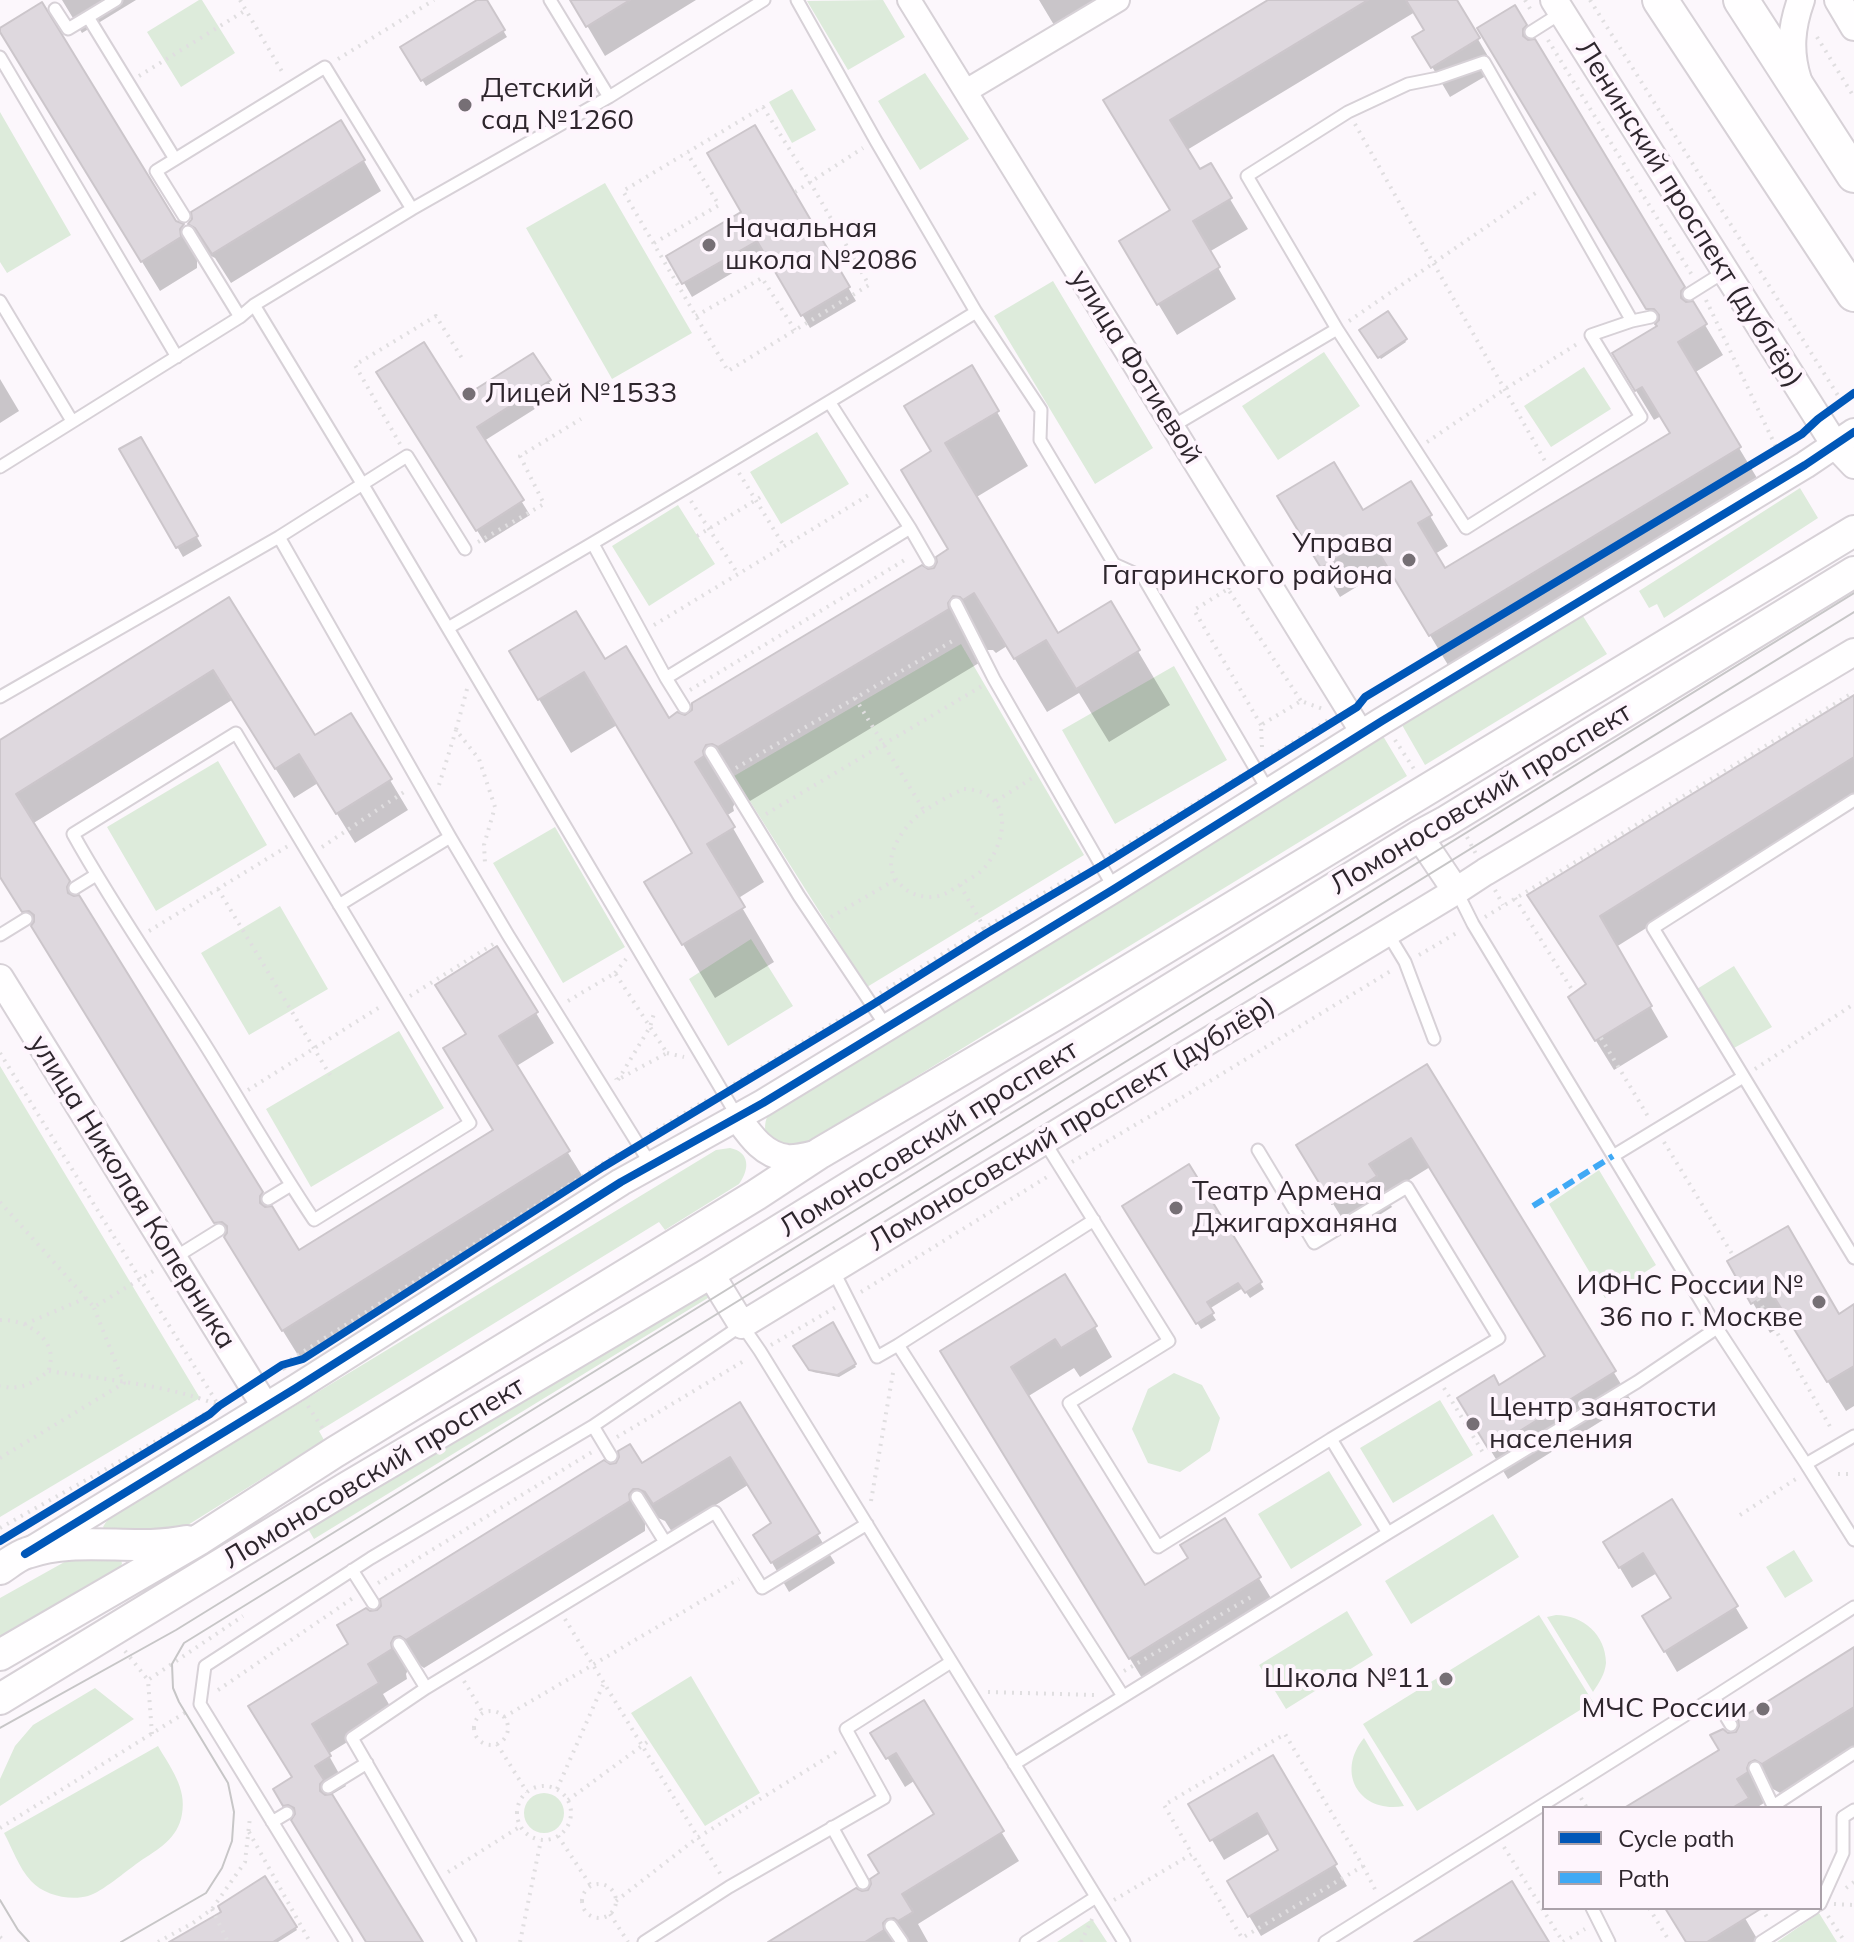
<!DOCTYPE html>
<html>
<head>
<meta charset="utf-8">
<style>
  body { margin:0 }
  #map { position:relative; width:1854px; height:1942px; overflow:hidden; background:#fcf7fc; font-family:Mulish,sans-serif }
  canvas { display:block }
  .legend { position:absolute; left:1542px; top:1806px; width:280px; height:104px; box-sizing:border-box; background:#fef5fd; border:2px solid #aba2aa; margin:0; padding:10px 14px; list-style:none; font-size:24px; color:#2e262d }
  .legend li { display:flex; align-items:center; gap:16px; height:40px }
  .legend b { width:40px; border:2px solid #aba2aa }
</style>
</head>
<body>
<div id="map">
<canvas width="1854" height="1942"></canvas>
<ul class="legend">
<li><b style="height:10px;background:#0057b8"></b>Cycle path</li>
<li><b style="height:10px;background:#3fa9f5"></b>Path</li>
</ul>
</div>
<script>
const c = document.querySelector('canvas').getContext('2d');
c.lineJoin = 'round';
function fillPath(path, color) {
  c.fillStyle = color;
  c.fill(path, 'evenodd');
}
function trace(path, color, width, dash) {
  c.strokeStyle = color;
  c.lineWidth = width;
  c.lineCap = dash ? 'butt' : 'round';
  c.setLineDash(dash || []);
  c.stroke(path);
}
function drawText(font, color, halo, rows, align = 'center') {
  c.font = font + ' Mulish,sans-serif';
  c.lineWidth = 8;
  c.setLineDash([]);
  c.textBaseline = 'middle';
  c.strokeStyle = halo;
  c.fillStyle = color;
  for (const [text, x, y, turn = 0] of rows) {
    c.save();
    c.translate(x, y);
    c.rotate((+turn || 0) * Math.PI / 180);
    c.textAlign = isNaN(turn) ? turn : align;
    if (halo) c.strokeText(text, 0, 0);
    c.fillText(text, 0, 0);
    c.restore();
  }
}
const green = new Path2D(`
  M199,0H202L235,53L181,87L147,32Z
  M883,0L905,37L848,70L807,1Z
  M925,73L969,139L920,170L878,101Z
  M792,89L816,130L792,143L769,102Z
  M0,112L71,235L7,273L0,262Z
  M605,183L692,333L612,379L526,228Z
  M1053,281L1153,448L1095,484L994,316Z
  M1324,352L1360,406L1278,460L1242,406Z
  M1584,367L1611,409L1551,447L1524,406Z
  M817,432L849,484L781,524L750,472Z
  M1800,488L1818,518L1664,618L1657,604L1649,608L1639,591Z
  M678,505L715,564L649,606L612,546Z
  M1581,613L1607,654L1425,765L1402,725Z
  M961,644L1084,855L867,987L734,776Z
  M1174,666L1227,760L1115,824L1062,730Z
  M1383,736L1407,776L798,1149L791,1150L766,1135C764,1126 765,1117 772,1110Z
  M218,761L267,845L156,911L107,827Z
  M555,827L625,947L563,983L493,863Z
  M280,906L328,989L249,1035L201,953Z
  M751,939L793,1006L728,1046L689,979Z
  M1734,966L1772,1027L1734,1048L1697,989Z
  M399,1031L444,1108L311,1187L266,1109Z
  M0,1066L200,1398L0,1517Z
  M730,1148C750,1152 750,1169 739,1184L665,1230L659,1222L319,1431L324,1440L175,1533L105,1530L103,1527L106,1522L112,1517L716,1150Z
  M1599,1170L1656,1265L1605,1298L1549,1204Z
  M711,1283L716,1293L314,1539L307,1527Z
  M1174,1373L1202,1385L1220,1418L1210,1451L1180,1472L1148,1463L1132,1429L1148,1389Z
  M1440,1400L1473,1455L1393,1503L1360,1448Z
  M1329,1471L1362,1525L1291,1569L1258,1514Z
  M1493,1514L1519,1557L1411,1624L1385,1581Z
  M1794,1550L1813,1581L1785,1598L1766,1567Z
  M77,1555L121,1559L122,1564L119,1568L0,1639V1598Z
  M1347,1611L1373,1655L1286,1709L1259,1665Z
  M1539,1615L1593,1702L1417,1811L1363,1724Z
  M1556,1615C1583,1615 1606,1635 1606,1663C1605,1674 1599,1683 1593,1692L1547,1617Z
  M691,1676L760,1793L705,1826L631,1713Z
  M95,1688L134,1719L0,1806V1779L15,1746L33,1725Z
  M1364,1738L1404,1806C1360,1814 1335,1773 1364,1738Z
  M158,1746C170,1767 187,1788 182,1814C178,1839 158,1849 139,1862C126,1871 102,1892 88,1896C69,1901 44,1895 31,1881C19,1868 12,1848 4,1833Z
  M524 1813a20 20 0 1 1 40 0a20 20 0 1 1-40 0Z
  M1819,1913L1837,1942H1777Z
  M1092,1919L1107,1942H1057Z`);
const shadow = new Path2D(`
  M62,0H136L82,33Z
  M480,0H485L507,37L426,86L402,48Z
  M572,0H696L605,56Z
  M1039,0H1094L1054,25Z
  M1272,0H1455L1496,70L1450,97L1415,38L1426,31L1415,12L1187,150L1200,172L1210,166L1248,229L1209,252L1236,299L1177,335L1139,272L1172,211L1123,131Z
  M1514,7L1723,355L1694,373L1757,478L1448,665L1389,567L1340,597L1298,527L1362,513L1411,484L1448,546L1435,554L1445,571L1672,434L1661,416L1654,420L1632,384L1659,327L1497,59Z
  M18,60L174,223L183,226L200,256L197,260V268L160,291Z
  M755,128L856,301L810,328L766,253L692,297L669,257L744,213Z
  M364,161L381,191L231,283L215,258L207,254L190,224Z
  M1388,314L1406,342L1381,359L1362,331Z
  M533,356L557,395L484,441L530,515L485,543L386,386L459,402Z
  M0,379L19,411L0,423Z
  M907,407L997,412L1028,466L975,498L1057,635L1110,604L1170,705L1109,742L1079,693L1047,712L1007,646L996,653L993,650H984L978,658L979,663L750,801L744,797L737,799L733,807L734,811L726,816L764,882L737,899L774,962L715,998L678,936L694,854L617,725L571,753L511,652L604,661L668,720L685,718L928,572L935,570L950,551L933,452Z
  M141,440L202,546L183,557L122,450Z
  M229,600L314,738L390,780L408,810L355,843L318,783L294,798L232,700L32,824L299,1253L495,1131L445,1048L536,1013L554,1043L515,1067L586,1182L301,1360L0,876V742Z
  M1854,697V798L1616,947L1668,1037L1614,1070L1588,1028L1587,986L1547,926Z
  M1426,1067L1632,1402L1508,1479L1477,1428L1499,1387L1547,1357L1430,1167L1385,1195L1392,1207L1351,1233L1316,1176Z
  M1188,1167L1264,1289L1250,1298L1243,1288L1209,1309L1216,1320L1201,1329L1125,1206Z
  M1730,1262L1838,1316L1854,1307V1406L1846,1411L1790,1321L1770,1333Z
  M832,1325L856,1367L839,1377L813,1372L796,1347Z
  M1095,1327L1112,1357L1080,1377L1074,1368L1027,1397L1144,1588L1190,1559L1224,1521L1277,1608L1148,1688L942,1352Z
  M739,1405L835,1563L789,1592L756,1535L773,1525L748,1485L672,1532L665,1521L656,1517L650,1518L645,1524V1531L424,1668L418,1664L410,1666L406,1674L407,1679L383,1694L394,1713L328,1754L346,1786L331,1795L421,1942H368L275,1789L293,1778L267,1736L350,1644L369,1613L378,1612L610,1467L641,1466Z
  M1672,1502L1748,1628L1677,1672L1644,1616L1673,1599L1657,1573L1632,1588L1605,1543Z
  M1854,1650V1748L1780,1793L1773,1789L1765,1793L1763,1800L1764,1803L1756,1808H1628L1722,1751L1727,1735L1737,1734Z
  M923,1703L1019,1861L918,1924L928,1942H772L862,1894L869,1892L935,1816L914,1781L905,1787L873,1734Z
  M1272,1757L1347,1886L1261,1936L1229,1882L1281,1851L1270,1833L1224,1860L1191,1805Z
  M265,1879L297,1930L278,1942H173L224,1912Z
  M1666,1908H1739L1759,1942H1687Z`);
const building = new Path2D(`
  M477,0H487L505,30L421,81L400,47Z
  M570,0H630L586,27Z
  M1268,0H1368L1170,120L1200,169L1211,163L1232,198L1193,221L1220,267L1157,305L1119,241L1170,210L1103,100Z
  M1406,0H1457L1480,38L1431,68L1412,37L1424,30Z
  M42,2L176,221L184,224L180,229L181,237L141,262L0,32V28Z
  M1515,5L1527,25L1523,29V36L1528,40L1535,39L1685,287L1681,291V298L1686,302L1693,301L1707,324L1678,342L1741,447L1429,636L1370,538L1321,568L1277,496L1334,462L1363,510L1411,481L1432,515L1418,523L1445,568L1670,433L1642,387L1635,391L1612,353L1657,326L1655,324L1659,320V315L1654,309H1646L1477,28Z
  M341,120L365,160L212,254L195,228L188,224L192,219L191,212Z
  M755,125L850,287L801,316L757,241L682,284L666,256L741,212L707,153Z
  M1388,311L1407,339L1378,358L1359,330Z
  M424,342L460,399L533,353L551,380L477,427L524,500L476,531L376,372Z
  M972,365L999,411L945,443L1058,633L1111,601L1140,650L1076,689L1046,640L1014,659L974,593L963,600L960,597L953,596L948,603L949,609L718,747L712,744L706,745L703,751L704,756L695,762L735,827L707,844L745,907L682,945L644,882L692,853L673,820L584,672L538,700L509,651L576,611L605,659L626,646L669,718L677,712L685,715L692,710V703L922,565L928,569L934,568L937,562L936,557L948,549L901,470L931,451L904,406Z
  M141,437L198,536L176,548L119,449Z
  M229,597L315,735L351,713L392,779L336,814L299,754L275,769L213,670L16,794L70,881L67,887L68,893L74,896L79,895L263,1192L260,1196V1203L265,1207L272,1206L299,1250L493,1130L443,1048L466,1034L435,985L497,946L538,1012L499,1036L570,1151L282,1331L224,1237L227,1233V1226L222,1222L214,1223L31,926L34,922V915L29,911L22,912L0,877V740Z
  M1854,695V757L1600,916L1652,1006L1595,1041L1568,997L1586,984L1527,895Z
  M1427,1064L1616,1371L1489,1450L1457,1398L1494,1375L1499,1385L1545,1356L1411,1138L1369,1164L1377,1176L1332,1204L1296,1145Z
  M1189,1164L1262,1282L1245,1293L1238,1283L1207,1302L1214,1313L1196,1324L1122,1206Z
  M1788,1226L1839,1314L1854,1304V1366L1827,1382L1771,1292L1751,1304L1727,1261Z
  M1065,1274L1097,1326L1061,1348L1055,1339L1011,1367L1145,1585L1188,1558L1180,1545L1225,1518L1261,1577L1129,1659L940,1351Z
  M833,1322L856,1364L837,1375L809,1370L793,1346Z
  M740,1402L820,1533L771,1563L753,1535L771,1523L730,1457L653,1504L645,1492L638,1489H633L629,1494L630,1501L406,1640L400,1636L394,1637L391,1643L392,1649L368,1664L379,1683L312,1724L331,1756L315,1766L324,1780L320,1784V1791L325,1795L332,1794L423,1942H366L291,1820L295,1814L294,1808L288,1805L283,1806L273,1789L292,1777L248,1706L348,1644L337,1625L366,1608L370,1611L377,1610L381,1606L380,1599L604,1460L610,1464L616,1463L619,1457L618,1451L630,1444L642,1463Z
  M1672,1499L1738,1606L1664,1652L1642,1616L1671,1598L1643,1553L1619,1568L1603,1542Z
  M1854,1647V1707L1762,1764L1755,1760L1749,1763L1747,1768L1748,1772L1737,1779L1749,1798L1732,1808H1624L1719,1750L1710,1735L1723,1729L1728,1733L1736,1732L1739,1726L1738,1720Z
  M924,1700L1004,1831L902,1894L913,1912L898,1921L894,1918L887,1919L883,1923L884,1930L865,1942H768L856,1888L862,1891L868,1890L871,1884L870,1879L879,1873L868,1855L934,1814L896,1753L886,1759L870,1733Z
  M1273,1755L1337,1864L1248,1917L1227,1881L1278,1850L1257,1813L1210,1841L1188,1804Z
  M265,1876L297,1927L273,1942H169L221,1912L218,1906Z
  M1512,1881L1549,1942H1414Z
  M1665,1908H1762L1707,1942H1686Z`);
const path = new Path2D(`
  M240,0L284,75
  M1525,0L1532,12
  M1590,0L1842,402
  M1817,37L1854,97
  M1548,40L1692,275
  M338,59L434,0
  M139,76L246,10
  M763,107L810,182L869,285L728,371L623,191Z
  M1355,124L1545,461
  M795,192L863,148
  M654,243L719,205L687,153
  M1706,300L1777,449
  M696,316L762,278L795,330
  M1349,321L1540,190
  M1427,442L1505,389L1577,344
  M400,444L355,365L436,316L463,360
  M739,473L784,546
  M691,501L738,574
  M697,536L764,495
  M478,542L544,504L520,456L581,419
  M1228,589L1240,571
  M654,625L872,493
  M467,689L456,730L479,759L495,807L484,845L485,863
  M690,690L908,558
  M855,698L925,812
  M1261,725L1194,610L1228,589L1301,701
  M1395,740L1414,769
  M1262,747L1261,725L1301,701L1323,709
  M1265,760L1328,720
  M736,768L956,639
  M439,785L456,730
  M964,789C1012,791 1009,836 986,866C980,874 969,879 961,884C948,892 944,897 928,897C917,896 908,893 901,885C880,866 896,838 912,821C921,811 951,794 964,789Z
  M996,801L1034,777
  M766,814L982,686
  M1467,837L1476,854
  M322,847L407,790
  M1109,855L1242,775
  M960,885L990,938
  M218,889L330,1075
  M1495,890L1503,905
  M1515,898L1574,993
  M831,917L895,880
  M1485,917L1854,692
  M149,931L288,846
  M1419,955L1460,931
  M615,973L626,959
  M880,993L984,928L1085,869
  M410,996L495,943
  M568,1001L615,973L667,1053L617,1080L616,1078
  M1601,1038L1649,1118
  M0,1053L219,1406
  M667,1053L684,1057
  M1755,1069L1854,1004
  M618,1080L650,1027L655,1010
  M734,1084L856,1009
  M248,1090L383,1005
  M650,1134L708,1099
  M1664,1142L1734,1257
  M1072,1162L1210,1081L1394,969
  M0,1202L94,1307L155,1270
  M861,1292L1047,1177
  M1758,1299L1832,1430
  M0,1320C22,1319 49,1333 51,1357C51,1362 49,1366 49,1371C32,1383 22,1391 0,1386
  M25,1324L86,1298
  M771,1345L836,1307
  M285,1370L282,1365L621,1152
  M49,1371C102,1379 169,1385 218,1405
  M1444,1388L1485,1456
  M308,1406L325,1432
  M617,1437L747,1359
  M0,1458L124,1383L94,1308
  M1838,1474H1854
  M871,1501L894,1367
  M1740,1515L1799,1477
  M0,1528L210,1411
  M378,1583L592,1452
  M565,1619L721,1875
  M125,1651L148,1680
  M1124,1671L1251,1597
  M464,1681L483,1713
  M218,1690L353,1598
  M988,1692L1095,1695
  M474 1728a17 17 0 1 1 34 0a17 17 0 1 1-34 0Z
  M504,1717L739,1579
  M152,1734L148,1680L243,1616
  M497,1744L527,1792
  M517 1813a27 27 0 1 1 54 0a27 27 0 1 1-54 0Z
  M557,1789L603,1685
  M1581,1798L1587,1808
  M568,1800L650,1740
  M0,1828L188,1711
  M249,1832L310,1942
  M558,1836L591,1886
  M1504,1847L1563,1942
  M1363,1866L1377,1893
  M448,1872L521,1826
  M582 1901a17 17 0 1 1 34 0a17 17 0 1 1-34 0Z
  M1846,1888L1854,1882
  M1114,1900L1192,1854L1164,1805L1285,1734L1363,1866L1242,1938L1192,1854
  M616,1901L697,1838L841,1749
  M1834,1904L1854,1905
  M1649,1908L1670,1942
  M1761,1908L1769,1920
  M212,1909L228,1942
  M610,1914L628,1942
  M1828,1916L1845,1942
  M0,1937L5,1942
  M158,1942L193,1923L212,1909L245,1862L250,1817
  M520,1942L541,1840
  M1081,1942L1092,1919
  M1563,1942L1585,1929`);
const service = new Path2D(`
  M550,0L609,97
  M797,0L876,141L976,312L1041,410L1040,440L1114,564L1143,577L1269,792
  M55,9L68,29L88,17L175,159
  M88,17L116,0
  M1531,32L1561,13
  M0,57L177,357
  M184,216L156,171L325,67L412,209
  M188,232L240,317
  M1689,294L1724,272
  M0,301L72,421
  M254,305L363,485L737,1116
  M1632,321L1651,317
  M830,403L910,528L929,561
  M1173,426L1337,329L1247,176L1348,112L1408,84L1438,78L1484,62L1632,321L1591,335L1641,417L1466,528L1337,329
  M0,467L240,317L254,305L412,209L609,97L764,0
  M279,537L450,837L508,935L651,1165
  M593,544L666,678L684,707
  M956,604L994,679L1114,888
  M448,628C625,525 801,420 976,312
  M666,678L910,528
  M0,697L279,537L407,456L465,549
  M236,733L470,1123L314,1220C275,1162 241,1102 204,1043C160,973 113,906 73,834Z
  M711,752L799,896L886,1026
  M1854,800L1653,928L1854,1258
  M75,888L96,875
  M1457,892L1473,924L1717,1328L1806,1464L1854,1436
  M339,905L450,837
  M1388,934L1405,962L1434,1039
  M0,935L26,919
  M1044,1141L1169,1341L1069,1403L1158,1547L1331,1439
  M1258,1150L1314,1243L1407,1187L1499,1338L1331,1439L1388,1533
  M1613,1156L1743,1077
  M268,1199L291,1185
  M174,1258L219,1230
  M833,1270L877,1357L898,1345L1094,1220
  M898,1345L1123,1696
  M593,1426L611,1456
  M1806,1464L1854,1540
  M637,1497L665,1542
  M352,1570L373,1603
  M399,1644L426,1688
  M1714,1697L1731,1725
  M1014,1764L1388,1533L1637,1382L1717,1328
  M1755,1768L1773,1806
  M328,1787L367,1763
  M1774,1808L1773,1806L1854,1753
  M272,1822L287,1813
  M832,1827L863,1883
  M1820,1904L1843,1853V1817L1854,1810
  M1592,1908L1609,1942
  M891,1926L902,1942
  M346,1942L200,1704L205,1666L371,1558L593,1426L742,1325L760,1351L1124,1942
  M470,1942L352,1738L426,1688L715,1512L762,1588L867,1524
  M644,1942L729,1887L884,1798L846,1729L951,1662
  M1026,1942L1096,1897
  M1325,1942L1714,1697L1854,1607
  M1761,1942L1814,1908`);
const minor = new Path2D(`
  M909,0L1362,733
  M966,91L1118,0`);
const tertiary = new Path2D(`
  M1554,0L1835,445L1854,465
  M1838,0L1854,27
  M1798,80C1789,52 1791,28 1801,0
  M1419,836L1456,891
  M0,978L265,1406
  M737,1117C750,1135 763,1155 787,1158C797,1159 810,1155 820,1153
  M710,1273L742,1325L1190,1052L1456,891L1485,872L1854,652
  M33,1549L296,1388L621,1182L763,1103L1114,889L1382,721L1805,465L1854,432`);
const secondary = new Path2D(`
  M0,1569C8,1564 17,1556 27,1553C79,1535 133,1552 187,1541
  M0,1655L200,1539L335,1452L756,1195L820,1153L1053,1016L1854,531
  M0,1699L346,1488L710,1273L1419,836L1445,822L1854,572`);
const primary = new Path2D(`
  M1660,0L1854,294
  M1741,0L1854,175`);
const tram = new Path2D(`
  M0,1728L176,1630L1854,593
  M0,1900L18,1930L29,1942
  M121,1942L206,1893L222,1868L232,1841L234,1812L228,1783L179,1702L173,1688L172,1664L184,1643L1854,612`);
const quiet = new Path2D(`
  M1533,1206L1613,1156`);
const cycleway = new Path2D(`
  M0,1541L210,1414L219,1406L282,1365L303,1359L603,1167L872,1005L987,933L1101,866L1357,707L1365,697L1802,434L1818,419L1854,393
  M25,1554L296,1388L621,1182L763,1103L1114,889L1382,721L1805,465L1854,432`);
const markers = [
  [465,105,8,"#766f75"],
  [709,245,8,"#766f75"],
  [469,394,8,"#766f75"],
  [1409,560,8,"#766f75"],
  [1176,1208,8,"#766f75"],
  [1819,1302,8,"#766f75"],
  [1473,1424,8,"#766f75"],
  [1446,1679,8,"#766f75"],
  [1763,1709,8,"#766f75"]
];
const poiNames = [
  ["Детский",481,89],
  ["сад №1260",481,121],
  ["Начальная",725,229],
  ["школа №2086",725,261],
  ["Лицей №1533",485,394],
  ["Управа",1393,544,"right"],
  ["Гагаринского района",1393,576,"right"],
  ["Театр Армена",1192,1192],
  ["Джигарханяна",1192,1224],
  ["ИФНС России №",1803,1286,"right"],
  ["36 по г. Москве",1803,1318,"right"],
  ["Центр занятости",1489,1408],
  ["населения",1489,1440],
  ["Школа №11",1430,1679,"right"],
  ["МЧС России",1747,1709,"right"]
];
const streetNames = [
  ["Ленинский проспект (дублёр)",1689,214,58],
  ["улица Фотиевой",1136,367,58],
  ["Ломоносовский проспект",1481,799,-31],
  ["Ломоносовский проспект (дублёр)",1072,1124,-31],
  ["Ломоносовский проспект",929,1139,-32],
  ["улица Николая Коперника",132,1192,58],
  ["Ломоносовский проспект",374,1473,-31]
];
fillPath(green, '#ddebdb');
fillPath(shadow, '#0003');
fillPath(building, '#ded8de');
trace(building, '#ccc6cb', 2);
trace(service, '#d7d1d7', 15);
trace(minor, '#d7d1d7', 26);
trace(tertiary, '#d7d1d7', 30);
trace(secondary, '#d7d1d7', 34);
trace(primary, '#d7d1d7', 38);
trace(path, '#e0dee0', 4, [2, 6]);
trace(service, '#fffeff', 11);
trace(minor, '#fffeff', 22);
trace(tertiary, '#fffeff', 26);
trace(secondary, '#fffeff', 30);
trace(primary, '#fffeff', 34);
trace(tram, '#c7c6c7', 2);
trace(quiet, '#3fa9f5', 6, [12, 6]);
trace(cycleway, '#0057b8', 8);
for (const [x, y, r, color] of markers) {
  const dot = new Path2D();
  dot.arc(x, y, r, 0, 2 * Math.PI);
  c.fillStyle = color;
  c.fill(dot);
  trace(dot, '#fef5fd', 3);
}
drawText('28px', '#2e262d', '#fef5fd', poiNames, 'left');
drawText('28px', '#2e262d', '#fef5fd', streetNames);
</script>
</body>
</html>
